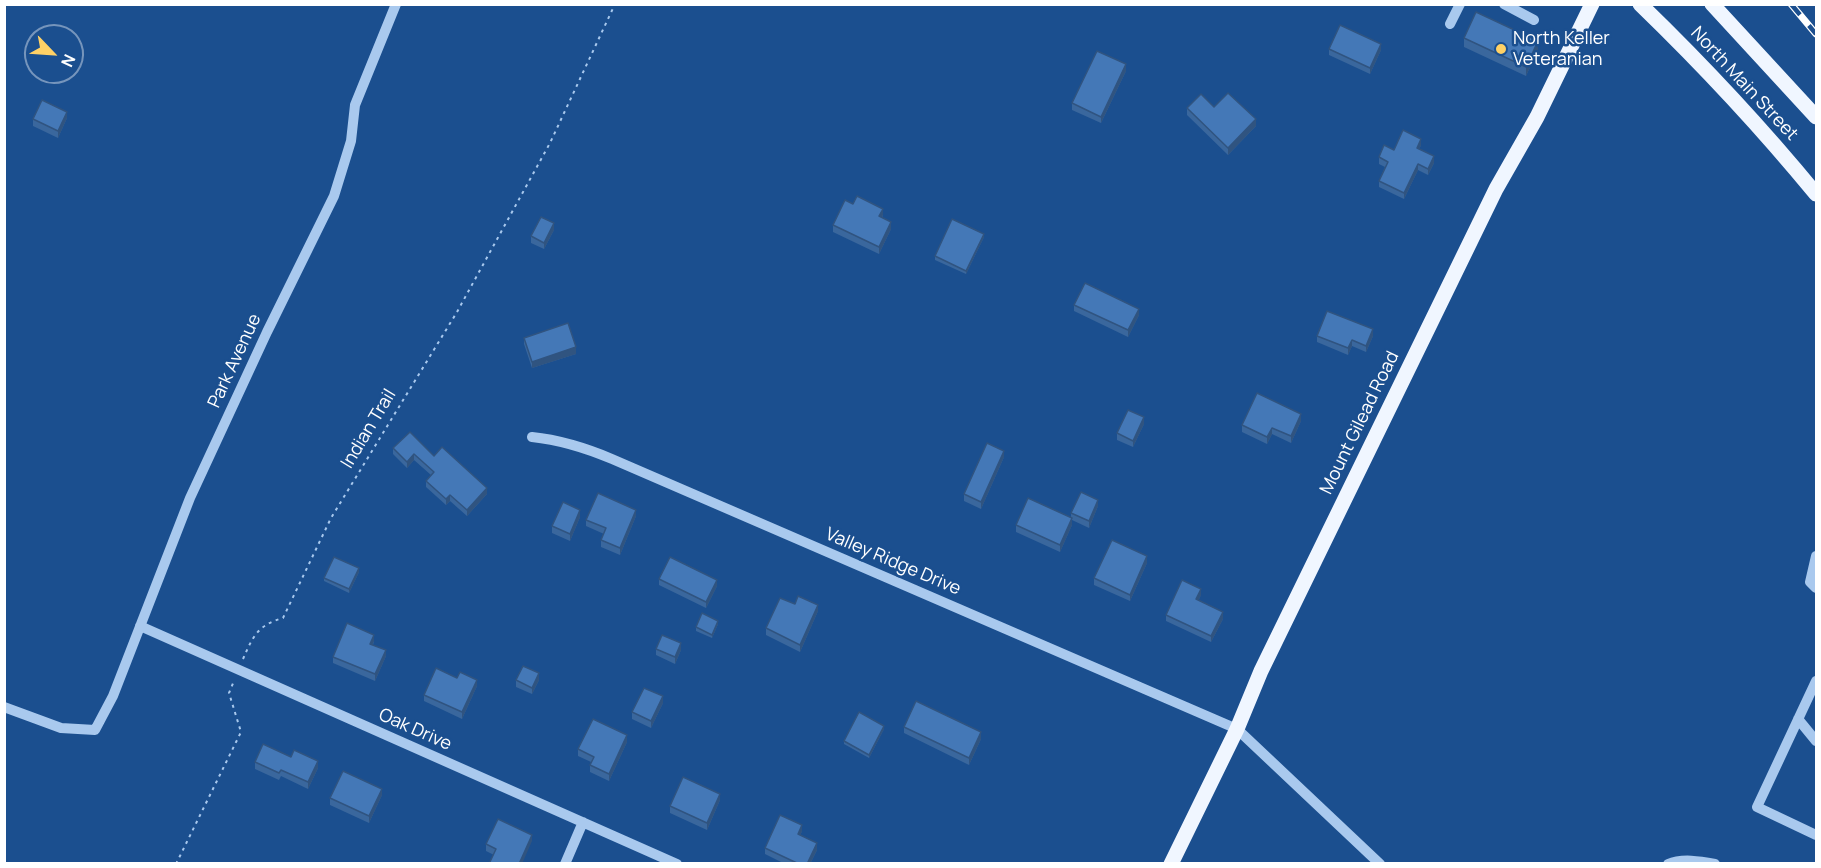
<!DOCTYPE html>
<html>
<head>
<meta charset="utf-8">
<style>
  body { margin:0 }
  #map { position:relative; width:1821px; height:868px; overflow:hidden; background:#1b4f8f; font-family:Manrope,sans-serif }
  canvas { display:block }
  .frame { position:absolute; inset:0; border:6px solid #fff; pointer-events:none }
  .north { position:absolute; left:24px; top:24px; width:60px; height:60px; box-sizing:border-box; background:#1b4f8f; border:2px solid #7695bc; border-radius:50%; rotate:115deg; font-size:16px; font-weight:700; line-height:24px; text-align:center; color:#fff }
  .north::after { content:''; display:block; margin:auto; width:21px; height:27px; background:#ffd166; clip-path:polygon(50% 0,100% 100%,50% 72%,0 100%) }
</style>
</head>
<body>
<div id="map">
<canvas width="1821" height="868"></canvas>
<div class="frame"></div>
<div class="north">N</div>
</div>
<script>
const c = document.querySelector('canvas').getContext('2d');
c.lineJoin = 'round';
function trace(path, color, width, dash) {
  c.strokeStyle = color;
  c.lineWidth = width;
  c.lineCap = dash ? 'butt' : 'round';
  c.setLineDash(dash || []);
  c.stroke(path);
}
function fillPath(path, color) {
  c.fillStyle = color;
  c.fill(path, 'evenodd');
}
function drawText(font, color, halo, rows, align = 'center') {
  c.font = font + ' Manrope,sans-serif';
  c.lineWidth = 5;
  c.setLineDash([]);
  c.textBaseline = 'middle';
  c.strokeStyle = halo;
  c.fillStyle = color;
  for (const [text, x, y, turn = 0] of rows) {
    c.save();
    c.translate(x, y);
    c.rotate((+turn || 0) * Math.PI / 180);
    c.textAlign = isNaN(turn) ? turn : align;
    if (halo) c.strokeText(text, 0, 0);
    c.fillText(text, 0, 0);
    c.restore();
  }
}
const path = new Path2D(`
  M243,659C253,636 258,625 283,618L331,518L457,312L550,143L615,4
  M176,864L241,732L229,693L234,681`);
const minor = new Path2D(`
  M1504,4L1534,20
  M1450,24L1460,4
  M532,437C561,440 586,448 612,459L1237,729L1380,864
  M1816,556L1810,582L1816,588
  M140,626L677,864
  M1816,681L1757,807L1816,835
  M4,707L61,728L95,730L113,696L190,498L267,332L334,196L351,141L355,105L396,4
  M1798,719L1816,741
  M565,864L583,822
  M1668,864C1682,858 1700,861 1715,864`);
const major = new Path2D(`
  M1640,4C1702,64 1761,127 1816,194
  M1712,4L1816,117
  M1171,864L1237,729L1261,671L1496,189L1537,117L1592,4`);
const rail = new Path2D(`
  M1791,4L1816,34`);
const wall = new Path2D(`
  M1464,38L1538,50L1526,76L1464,47Z
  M1329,49L1381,50L1370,74L1329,55Z
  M1126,71L1101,123L1072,110V103Z
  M1214,107L1256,126L1228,155L1187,115V108Z
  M67,118L58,138L33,126V119Z
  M1421,145L1419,150L1434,163L1428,175L1418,170L1404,199L1379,187V181L1385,167L1379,164V157L1394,150Z
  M853,204L883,215L882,218L891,229L879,254L833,232V225Z
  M554,230L544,249L531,243V236Z
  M984,237L966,274L935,260V256Z
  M1074,305L1139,315L1128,337L1074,311Z
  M1317,336H1373L1366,352L1352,346L1348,355L1317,342Z
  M524,338L576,354L532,368L524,344Z
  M1301,421L1291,443L1272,434L1267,444L1242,432V425Z
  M1144,424L1133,447L1117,440V433Z
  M393,448L434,456L487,494L467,516L450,501L446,505L426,487V481L431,475L414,460L407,468L393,454Z
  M1004,457L981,509L964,501V494Z
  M1098,506L1089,528L1072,520V525L1060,552L1016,532V525L1071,518V513Z
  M636,516L620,555L601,547V540L604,534L586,526V520Z
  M580,517L570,541L552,533V526Z
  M1147,563L1130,601L1094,585V578Z
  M359,572L349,593L324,581V578Z
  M659,579L717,586L706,608L659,585Z
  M1201,595L1198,601L1223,619L1211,642L1166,621V615Z
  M818,611L800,652L766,635V628Z
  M718,624L712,638L696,631V627Z
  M374,641L373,645L386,656L375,681L333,663V657Z
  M656,649L681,650L675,664L656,655Z
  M457,678L477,686L462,719L424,701V695Z
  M516,680H539L532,694L516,687Z
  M663,703L651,728L632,719V712Z
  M904,727L981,739L969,765L904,733Z
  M884,729L869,758L844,744V741Z
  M627,742L609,781L590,772V765L591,762L578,756V749Z
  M291,757L318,768L308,789L281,776L279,780L255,769V762Z
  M382,795L369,823L330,805V798Z
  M720,800L707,830L670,813V806Z
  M802,831L800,836L817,850L810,864H785L765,854V848Z
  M532,841L494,855L486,851V844Z`);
const shadedWall = new Path2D(`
  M1538,41V50L1526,76V67Z
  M1381,44V50L1370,74V68Z
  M1126,64V71L1101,123V117Z
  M67,112V118L58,138V131Z
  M1256,119V126L1228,155V148Z
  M1421,139V145L1417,155V148Z
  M1434,156V163L1428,175V169Z
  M1418,164V170L1404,199V193Z
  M883,209V215L879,223V216Z
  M891,222V229L879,254V247Z
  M554,223V230L544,249V243Z
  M984,234V237L966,274V271Z
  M1139,309V315L1128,337V330Z
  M1373,329V336L1366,352V346Z
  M1352,340V346L1348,355V348Z
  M576,347V354L532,368V362Z
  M1301,414V421L1291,443V436Z
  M1144,417V424L1133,447V441Z
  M1272,428V434L1267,444V437Z
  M1004,451V457L981,509V502Z
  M414,454V460L407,468V462Z
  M487,488V494L467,516V510Z
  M450,495V501L446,505V499Z
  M1098,500V506L1089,528V521Z
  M580,510V517L570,541V534Z
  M636,510V516L620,555V548Z
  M1072,518V525L1060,552V545Z
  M1147,556V563L1130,601V595Z
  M359,568V572L349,593V589Z
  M717,580V586L706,608V602Z
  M1201,589V595L1196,606V599Z
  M818,605V611L800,652V645Z
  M1223,612V619L1211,642V636Z
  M718,621V624L712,638V635Z
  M374,635V641L370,650V644Z
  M681,643V650L675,664V657Z
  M386,650V656L375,681V674Z
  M539,673V680L532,694V688Z
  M477,680V686L462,719V712Z
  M663,696V703L651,728V721Z
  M884,726V729L869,758V755Z
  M981,732V739L969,765V758Z
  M627,735V742L609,781V774Z
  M318,761V768L308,789V782Z
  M382,789V795L369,823V816Z
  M720,794V800L707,830V823Z
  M802,825V831L798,841V834Z
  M532,835V841L522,864H519Z
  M817,843V850L810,864H807Z`);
const building = new Path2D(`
  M1476,12L1538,41L1526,67L1464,38Z
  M1340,25L1381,44L1370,68L1329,49Z
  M1097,51L1126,64L1101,117L1072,103Z
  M1228,93L1256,119L1228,148L1187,108L1201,94L1214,107Z
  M42,100L67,112L58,131L33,119Z
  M1403,130L1421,139L1417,148L1434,156L1428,169L1418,164L1404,193L1379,181L1388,162L1379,157L1384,145L1394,150Z
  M857,196L883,209L879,216L891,222L879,247L833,225L845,200L853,204Z
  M541,217L554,223L544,243L531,236Z
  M952,219L984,234L966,271L935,256Z
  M1085,283L1139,309L1128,330L1074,305Z
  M1327,311L1373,329L1366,346L1352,340L1348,348L1317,336Z
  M568,323L576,347L532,362L524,338Z
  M1257,393L1301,414L1291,436L1272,428L1267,437L1242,425Z
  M1128,410L1144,417L1133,441L1117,433Z
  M410,432L434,456L442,447L487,488L467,510L450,495L446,499L426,481L434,472L414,454L407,462L393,448Z
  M987,443L1004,451L981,502L964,494Z
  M1081,492L1098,500L1089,521L1071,513Z
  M598,493L636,510L620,548L601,540L606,528L586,520Z
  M1028,498L1072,518L1060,545L1016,525Z
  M563,502L580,510L570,534L552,526Z
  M1112,540L1147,556L1130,595L1094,578Z
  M334,557L359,568L349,589L324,578Z
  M670,557L717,580L706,602L659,579Z
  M1182,580L1201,589L1196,599L1223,612L1211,636L1166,615Z
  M798,596L818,605L800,645L766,628L780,598L795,604Z
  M702,613L718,621L712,635L696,627Z
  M347,623L374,635L370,644L386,650L375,674L333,657Z
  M662,635L681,643L675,657L656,649Z
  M523,666L539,673L532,688L516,680Z
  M436,668L457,678L460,672L477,680L462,712L424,695Z
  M644,688L663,696L651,721L632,712Z
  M916,701L981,732L969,758L904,727Z
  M859,712L884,726L869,755L844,741Z
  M593,719L627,735L609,774L590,765L594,757L578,749Z
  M263,744L291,757L294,750L318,761L308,782L281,770L279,773L255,762Z
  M343,771L382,789L369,816L330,798Z
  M683,777L720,794L707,823L670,806Z
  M780,815L802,825L798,834L817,843L807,864H799L765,848Z
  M498,819L532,835L519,864H489L496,849L486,844Z`);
const markers = [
  [1501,49,6,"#ffd166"]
];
const poiNames = [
  ["North Keller",1513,39],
  ["Veteranian",1513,60]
];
const streetNames = [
  ["North Main Street",1744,84,47],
  ["Park Avenue",235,361,-65],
  ["Mount Gilead Road",1360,423,-64],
  ["Indian Trail",369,429,-59],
  ["Valley Ridge Drive",893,562,23],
  ["Oak Drive",415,730,24]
];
trace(path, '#a9c9ee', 2, [3, 4.5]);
trace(minor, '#a9c9ee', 10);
trace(major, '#f0f6ff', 15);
trace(rail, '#fff', 7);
trace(rail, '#1b4f8f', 4.5, [14]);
fillPath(wall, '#3a679d');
fillPath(shadedWall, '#305480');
fillPath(building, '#4478b7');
trace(building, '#305480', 1.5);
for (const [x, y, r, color] of markers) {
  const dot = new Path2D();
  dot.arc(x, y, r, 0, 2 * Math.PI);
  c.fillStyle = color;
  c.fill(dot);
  trace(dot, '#1b4f8f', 2);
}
drawText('18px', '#fff', '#1b4f8f', poiNames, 'left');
drawText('18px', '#fff', '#1b4f8f', streetNames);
</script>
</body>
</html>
